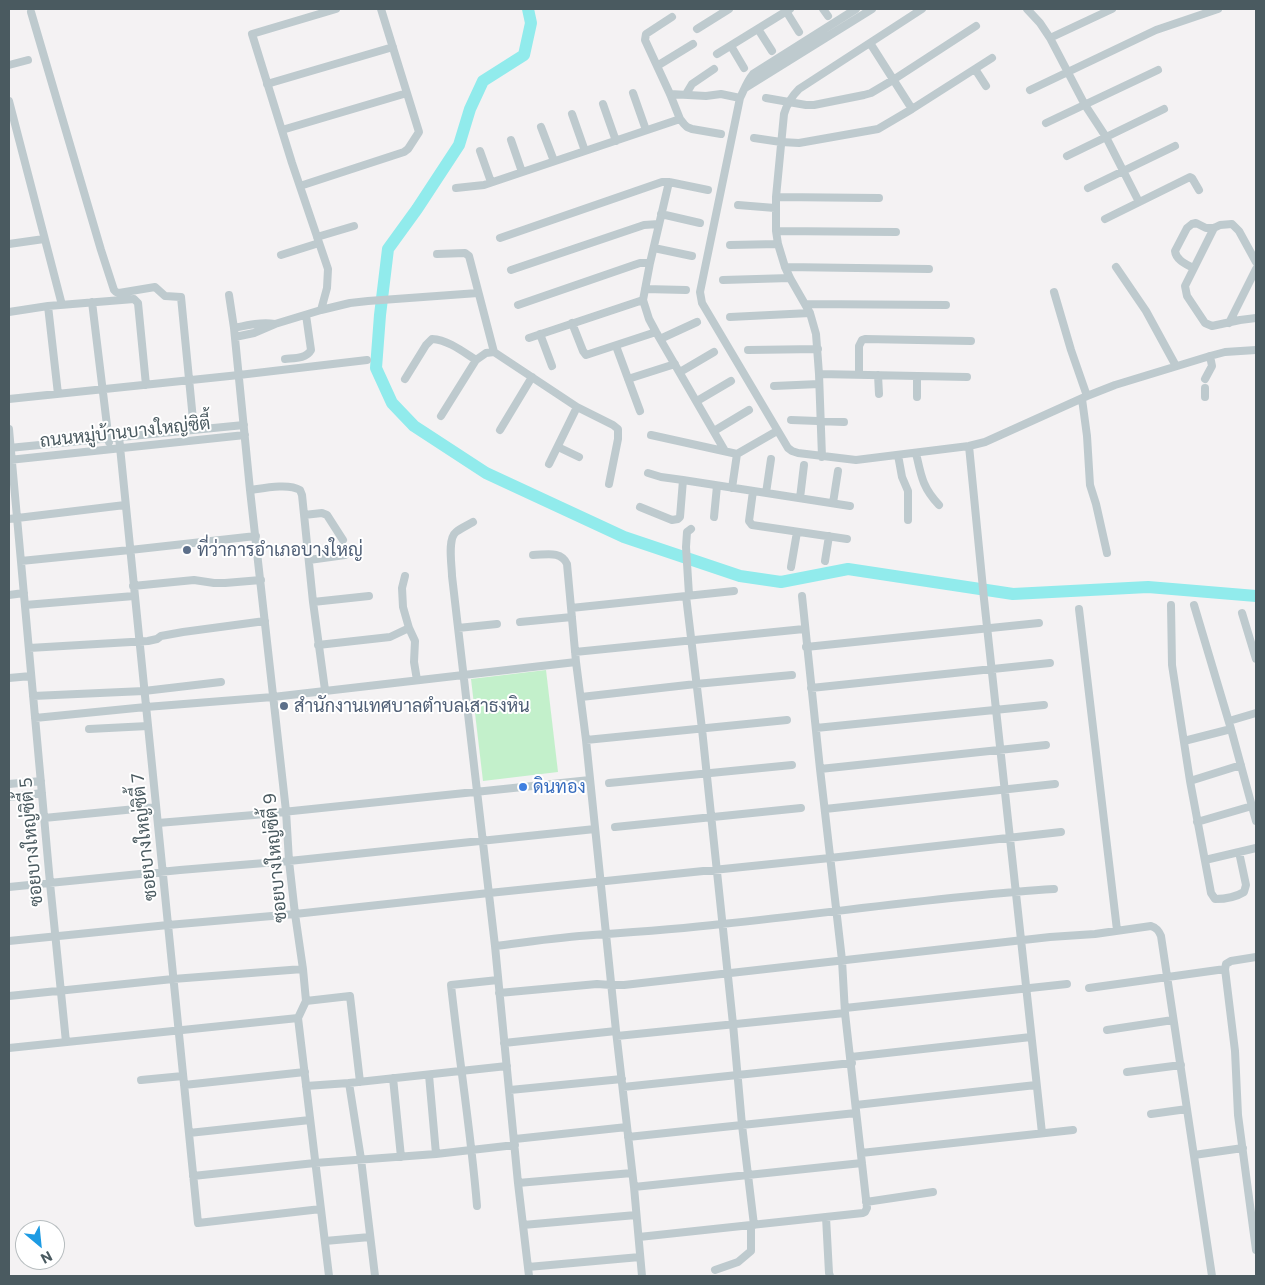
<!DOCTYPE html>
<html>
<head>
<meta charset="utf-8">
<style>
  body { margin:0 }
  #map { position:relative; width:1265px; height:1285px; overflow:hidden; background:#f4f2f3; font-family:Commissioner,sans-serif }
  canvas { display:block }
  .frame { position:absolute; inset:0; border:10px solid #4a5a60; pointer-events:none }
  .north { position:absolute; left:15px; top:1220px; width:50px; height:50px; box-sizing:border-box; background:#fff; border:1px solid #b7bdbf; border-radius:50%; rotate:152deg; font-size:14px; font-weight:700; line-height:20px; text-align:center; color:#4a5a60 }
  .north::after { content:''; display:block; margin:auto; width:18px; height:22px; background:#1d9be3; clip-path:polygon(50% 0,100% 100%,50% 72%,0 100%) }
</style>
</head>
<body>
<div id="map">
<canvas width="1265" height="1285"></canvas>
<div class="frame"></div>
<div class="north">N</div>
</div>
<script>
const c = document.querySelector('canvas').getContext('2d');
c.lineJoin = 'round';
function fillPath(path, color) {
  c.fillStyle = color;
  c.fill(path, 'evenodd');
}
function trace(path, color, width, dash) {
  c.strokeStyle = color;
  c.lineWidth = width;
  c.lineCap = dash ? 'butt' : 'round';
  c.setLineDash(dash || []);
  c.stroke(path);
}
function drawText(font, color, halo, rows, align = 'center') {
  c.font = font + ' Commissioner,Sarabun,sans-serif';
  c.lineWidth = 4;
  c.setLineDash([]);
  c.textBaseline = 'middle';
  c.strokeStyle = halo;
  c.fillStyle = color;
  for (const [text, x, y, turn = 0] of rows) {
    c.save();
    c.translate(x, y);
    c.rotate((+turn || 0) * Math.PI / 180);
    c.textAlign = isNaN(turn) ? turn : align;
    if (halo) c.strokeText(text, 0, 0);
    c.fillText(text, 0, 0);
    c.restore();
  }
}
const green = new Path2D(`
  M546,670L558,772L483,781L471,679Z`);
const river = new Path2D(`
  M528,9L531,23L524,55L483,81L470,109L459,145L417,209L388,249L380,315L376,368L392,403L414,426L486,473L624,537L740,576L781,582L848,569L1013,594L1148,587L1256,596`);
const minor = new Path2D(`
  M823,9L828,16
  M856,9L753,74C747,81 744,90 740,98L700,292L702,303L788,448L792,451L798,453L856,460L969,446L985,442L1087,396L1115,385L1210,356L1225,352L1256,350
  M1027,9L1040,23L1050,38L1085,105L1106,137L1139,202
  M786,11L799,32
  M31,12L101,250L114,290L116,292L119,293L155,287L165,296L181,297L194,430
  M672,17L646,34L645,40L670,94L680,119L684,124L687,127L692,129L721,134
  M697,29L729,9
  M758,29L772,51
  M1050,38L1112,9
  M870,43L912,109
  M731,46L744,68
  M717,54L790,9
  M9,65L28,60
  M657,66L693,44
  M975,69L986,86
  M267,84L393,47
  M745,88L872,9
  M1030,90L1156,30L1218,9
  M633,93L646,130
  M670,94L706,96L721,94L740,98
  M686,94L692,84L714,69
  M766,98L806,105H814L864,95L871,93L893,80L976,26
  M9,101L62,305
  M603,104L616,141
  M572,114L585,151
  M1046,123L1158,70
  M541,127L554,161
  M282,130L407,93
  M754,138L781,142L799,143L878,129L912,109L992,58
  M511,140L522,172
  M480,151L491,182
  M1067,156L1164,109
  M669,182L650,263L643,300L649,319L656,332L725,451
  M300,186L404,152L408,149L419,132L381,9
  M456,188L484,185L680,119
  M1088,188L1175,146
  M776,197L879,198
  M738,205L775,208
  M661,214L700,223
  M1105,219L1190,177L1192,178L1199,190
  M1214,228L1185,286L1187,296L1205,323L1212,326L1240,320L1256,318
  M776,231L896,232
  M317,237L354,226
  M500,238L662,182H669L708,190
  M9,244L44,239
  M730,245L778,244
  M654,248L692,256
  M437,254L465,253L469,256L494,352L577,407L613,425L618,429V439L609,484
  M281,255L319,243
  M785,267L929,269
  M1116,267L1146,311L1176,366
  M1193,268C1186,264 1176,260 1175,251L1187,228L1192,224L1196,223L1206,228H1214L1220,225L1232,224L1239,231L1256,262
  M511,270L644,225L659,224
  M723,280L790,278
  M645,289L686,290
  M1054,292L1071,350L1087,396
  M229,295L234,328L250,490L286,811L289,861L295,914L303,969L306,1001L298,1018L329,1276
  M92,302L109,442
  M805,304L946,305
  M518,305L634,265L640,263H650
  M48,306L58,394
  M321,310L327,288L328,269L292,163L252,34L336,9
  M9,312L48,306L134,299L138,303L146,385
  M730,317L810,313
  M572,323L583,351L586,355L656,332
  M1229,323L1256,269
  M234,328C248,325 261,322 275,324
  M540,334L552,366
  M235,337L254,333L275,324L321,310L350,303L368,301L478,293
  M529,338L643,300
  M660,339L697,322
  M616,346L640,411
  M748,350L818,349
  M285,359C294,358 306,359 311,350L306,315
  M680,372L714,352
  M819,374L967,377
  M859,375V346L862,340L865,339L971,341
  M878,375L879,394
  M405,379L426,345L432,339C448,340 462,351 476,360
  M628,379L675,364
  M1205,379L1212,366L1210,356
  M774,386L819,384
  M1205,388V397
  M917,397V376
  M9,399L239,375L367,360
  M1082,399L1087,436L1090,485L1096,504L1107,553
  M697,401L731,381
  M441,416L476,360L486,353L494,352
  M791,420L844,422
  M9,429L50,883L66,1042
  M500,430L532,377
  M714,431L749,410
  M651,435L737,454
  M119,437L198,1223L321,1209
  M969,446L984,599L1042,1133
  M558,447L579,457
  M9,448L244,425
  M916,453C921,475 922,487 939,505
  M898,455L902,477L908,491V520
  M822,457L819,374L816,334L810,313L790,278L785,267L778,244L776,231V197L784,114C787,104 791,97 799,89L922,9
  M9,460L245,435
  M549,464L577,407
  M648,473L661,477L683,480L850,506
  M732,488L737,454L777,431
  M250,490C264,488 289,483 300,490L302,495L313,602L325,690
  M753,491L749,521L752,525L847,539
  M766,493L771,459
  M800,498L804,465
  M833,503L838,471
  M640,507L672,520L678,519L680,517L683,480
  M304,515L322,513L327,515L343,540
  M714,517L717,486
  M9,519L125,505
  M473,522C468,525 461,528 456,532C447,539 452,566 452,576L495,946L518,1183L529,1276
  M533,555C545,555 561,550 567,564L576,662L586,740L616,1031L634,1187L642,1276
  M309,560L345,555
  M21,561L130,550L256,536
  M825,561L829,536
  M791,567L797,532
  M405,576L402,588L403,607L409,628L415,641L414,662L417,680
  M133,586L194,580L214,583H225L261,580
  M9,595L24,593
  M689,595L686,547L687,532L691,529
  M686,596L702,729L733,1024L742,1125L754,1225
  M313,602L369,596
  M25,605L134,596
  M1171,605L1172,665L1190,781L1211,893L1215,899C1224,899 1236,897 1244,892L1246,885L1239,852
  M1194,605L1231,729L1256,821
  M571,608L734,591
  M1079,609L1117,930
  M1242,613L1256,659
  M520,622L572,617
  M458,628L497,624
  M318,645L390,637L409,628
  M806,647L1039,623
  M29,648L148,641L157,639L161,636L183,632L265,621
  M575,652L804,629
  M9,678L31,676
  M811,688L1050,663
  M33,696L144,691L221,682
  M581,697L696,684L792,675
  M35,718L146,707L273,697L576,662
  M1229,721L1256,713
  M816,728L1044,705
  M89,729L148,726
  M586,740L787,720
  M1184,741L1231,729
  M820,769L1046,745
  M1190,781L1241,765
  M609,783L792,765
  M9,784L41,781
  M9,797L42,793
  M825,809L1055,784
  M44,818L156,807
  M1197,822L1252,806
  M158,823L254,815L590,780
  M615,827L801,808
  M1205,860L1256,848
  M9,887L180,870L289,861L595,829
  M9,941L168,925L295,914L489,893L830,858L1061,832
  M495,946C528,942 560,937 593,935C636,932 679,929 722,924C832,913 943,896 1054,889
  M1256,957L1231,961L1226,964L1225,969L1235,1051L1238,1115L1256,1250
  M1089,988L1225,969
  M499,993L597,984L611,985H624L1050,937L1095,934L1151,926C1157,928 1159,931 1161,936L1212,1276
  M9,996L173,979L303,969
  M306,1001L350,996L360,1082
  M845,1008L1067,984
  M1107,1030L1173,1020
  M617,1036L845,1013
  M504,1043L616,1031
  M9,1048L298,1018
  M851,1057L1031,1037
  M1127,1072L1181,1065
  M429,1075L436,1154
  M393,1078L401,1157
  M141,1080L183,1076
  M349,1083L361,1159L375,1276
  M184,1085L305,1072
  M306,1086L349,1083L507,1066
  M623,1087L852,1063
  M510,1090L622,1079
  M856,1105L1036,1085
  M1151,1114L1187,1109
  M189,1133L310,1120
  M628,1137L856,1113
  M515,1139L627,1127
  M861,1153L1073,1130
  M1194,1155L1243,1148
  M193,1176L315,1163L436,1154L515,1145
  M518,1183L632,1173
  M634,1187L862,1163
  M866,1202L933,1192
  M477,1206C471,1132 459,1059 451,985L498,980
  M826,1217L829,1273L830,1276
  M523,1225L636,1215
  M639,1237L863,1213L865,1212L867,1208L845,1013L842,960L820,769L802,596
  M325,1241L370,1237
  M528,1267L640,1257
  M715,1270L738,1262L751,1251V1225`);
const markers = [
  [187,550,5,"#5c6f8a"],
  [284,706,5,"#5c6f8a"],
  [523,787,5,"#3f7fe0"]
];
const streetNames = [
  ["ถนนหมู่บ้านบางใหญ่ซิตี้",125,432,-6],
  ["ซอยบางใหญ่ซิตี้ 7",144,837,-96],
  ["ซอยบางใหญ่ซิตี้ 5",31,842,-95],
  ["ซอยบางใหญ่ซิตี้ 9",275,858,-95]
];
const serviceNames = [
  ["ที่ว่าการอำเภอบางใหญ่",197,550],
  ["สำนักงานเทศบาลตำบลเสาธงหิน",294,706]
];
const shopNames = [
  ["ดินทอง",533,787]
];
fillPath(green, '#c3f0cb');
trace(river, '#91ebec', 12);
trace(minor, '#becace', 8);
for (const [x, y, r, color] of markers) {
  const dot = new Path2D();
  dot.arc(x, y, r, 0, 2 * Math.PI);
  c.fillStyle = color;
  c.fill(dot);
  trace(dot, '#fff', 2);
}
drawText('18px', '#4a5a60', '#fff', streetNames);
drawText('18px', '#4e5e75', '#fff', serviceNames, 'left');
drawText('18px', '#366cbe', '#fff', shopNames, 'left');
</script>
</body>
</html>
